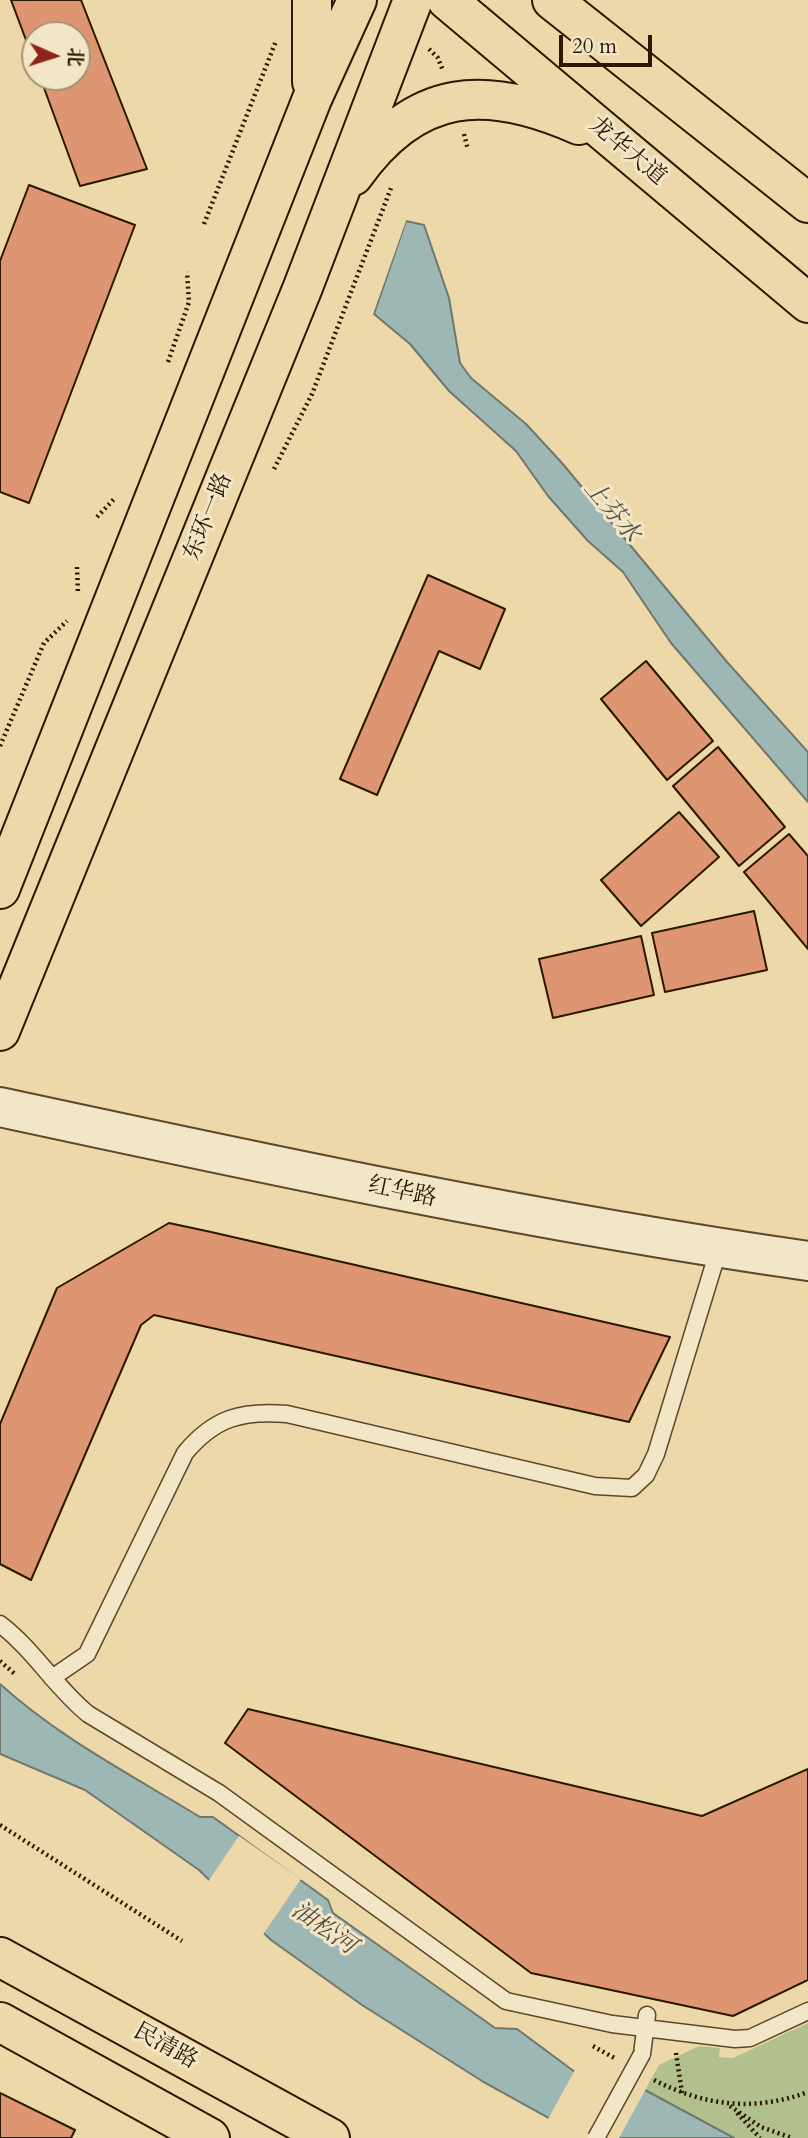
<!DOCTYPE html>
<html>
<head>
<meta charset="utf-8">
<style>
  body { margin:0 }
  #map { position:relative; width:808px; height:2138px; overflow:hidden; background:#ecd8a9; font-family:Cardo,"Noto Serif SC",serif }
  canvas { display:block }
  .north { position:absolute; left:21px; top:21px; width:70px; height:70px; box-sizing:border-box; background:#f3e6c7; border:2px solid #a39477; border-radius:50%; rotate:93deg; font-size:19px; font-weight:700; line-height:28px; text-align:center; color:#2c1800 }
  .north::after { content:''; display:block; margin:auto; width:24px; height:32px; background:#8f2418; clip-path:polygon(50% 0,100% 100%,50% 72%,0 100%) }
  .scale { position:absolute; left:559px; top:35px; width:93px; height:32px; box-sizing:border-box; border:4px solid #2c1800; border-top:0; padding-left:9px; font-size:21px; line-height:24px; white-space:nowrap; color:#2c1800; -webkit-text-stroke:5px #f3e6c7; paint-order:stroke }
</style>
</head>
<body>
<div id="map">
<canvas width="808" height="2138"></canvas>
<div class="north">北</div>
<div class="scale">20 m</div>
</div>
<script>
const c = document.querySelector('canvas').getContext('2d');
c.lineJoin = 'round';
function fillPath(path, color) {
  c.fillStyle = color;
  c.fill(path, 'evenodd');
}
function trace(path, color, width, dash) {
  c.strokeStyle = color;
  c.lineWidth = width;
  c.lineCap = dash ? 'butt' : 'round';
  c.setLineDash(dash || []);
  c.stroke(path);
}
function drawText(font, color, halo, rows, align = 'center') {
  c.font = font + ' Cardo,"Noto Serif SC",serif';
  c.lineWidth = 6;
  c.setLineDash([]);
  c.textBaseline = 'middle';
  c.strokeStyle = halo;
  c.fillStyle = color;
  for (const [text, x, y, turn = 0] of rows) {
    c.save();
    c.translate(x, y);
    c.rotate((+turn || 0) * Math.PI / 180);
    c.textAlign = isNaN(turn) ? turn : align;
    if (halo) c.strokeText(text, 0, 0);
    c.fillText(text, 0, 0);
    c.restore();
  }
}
const green = new Path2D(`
  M808,2023V2138H734L645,2090L659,2065L699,2046L720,2048L719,2057L733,2058Z`);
const water = new Path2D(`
  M406,221L424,225L449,298L460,363L471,378L526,424L562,463L727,662L808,752V802L671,643L623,572L588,541L548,496L516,451L449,391L410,344L374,314Z
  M0,1684C58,1737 133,1776 200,1817H213L328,1900L333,1913L495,2028L517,2029L575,2072L645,2090L734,2138H585L482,2081L362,2005L271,1940L199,1870L85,1790L0,1754Z`);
const pier = new Path2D(`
  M407,218L372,317L370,313L386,267L403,220Z
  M239,1836L301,1879L262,1936L207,1883Z
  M576,2068L647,2087L619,2138H577L547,2121Z`);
const building = new Path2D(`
  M11,0H81L147,169L80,186L40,77H77V35H35V64Z
  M29,185L135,225L29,503L0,492V261Z
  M428,575L505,609L480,669L439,651L377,795L340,779Z
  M646,661L713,741L667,780L601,699Z
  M718,747L785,827L739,866L673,786Z
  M679,812L719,857L641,926L601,880Z
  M789,834L808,856V949L744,872Z
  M754,911L767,970L665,992L652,933Z
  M641,936L654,995L553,1018L539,959Z
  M169,1223L211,1232L670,1337L629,1422L154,1315L141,1325L31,1580L0,1564V1424L57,1288Z
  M248,1709L702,1816L808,1769V1980L733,2016L531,1973L225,1743Z
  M0,2093L75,2130L71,2138H0Z`);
const path = new Path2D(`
  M429,49L438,58L443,71
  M464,134L468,150
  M204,224L276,41
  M168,362L189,302L187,272
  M274,469L312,394L391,188
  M97,517L116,497
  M77,567L78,594
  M0,746L44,643L67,621
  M0,1661L16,1675
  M0,1825L182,1941
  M593,2046L616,2059
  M676,2053L682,2093
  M654,2080C705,2106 754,2112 808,2092
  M730,2106L761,2127L792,2138
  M737,2113L760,2138`);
const service = new Path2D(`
  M0,1624C34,1650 55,1687 88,1714L219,1793L506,2001L612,2024L735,2039L750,2038L808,2011
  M52,1678L87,1654L185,1453C214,1418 242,1410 287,1414L595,1486L632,1488L646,1475L656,1454L719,1248
  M642,2054L647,2015`);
const tertiary = new Path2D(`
  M0,1107C269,1165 536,1222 808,1261`);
const primary = new Path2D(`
  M312,0V82
  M447,0L808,303
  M552,0L808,203
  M353,176C416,87 486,84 579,125
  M0,889L312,99L357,0
  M0,1031L303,287L413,0
  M0,1957L330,2138
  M0,2022L210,2138`);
const serviceBridge = new Path2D(`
  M596,2138L642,2054`);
const streetNames = [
  ["龙华大道",627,152,40],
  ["东环一路",209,517,-68],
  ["红华路",402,1193,12],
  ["民清路",165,2047,29]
];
const waterNames = [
  ["上芬水",611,512,50],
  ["油松河",323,1929,35]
];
fillPath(green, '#b1c08d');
fillPath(water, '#9db7b4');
trace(water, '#70776c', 2);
fillPath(pier, '#ecd8a9');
fillPath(building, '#de9571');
trace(building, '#2c1800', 2);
trace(service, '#5c482a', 19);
trace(tertiary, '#5c482a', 42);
trace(primary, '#2c1800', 42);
trace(path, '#2c1800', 4.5, [2, 3.5]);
trace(service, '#f3e6c7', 16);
trace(tertiary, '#f3e6c7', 38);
trace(primary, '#ecd8a9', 38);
trace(serviceBridge, '#5c482a', 19, []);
trace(serviceBridge, '#f3e6c7', 16);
drawText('23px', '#2c1800', '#f3e6c7', streetNames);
drawText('italic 24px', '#54503f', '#f3e6c7', waterNames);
</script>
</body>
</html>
